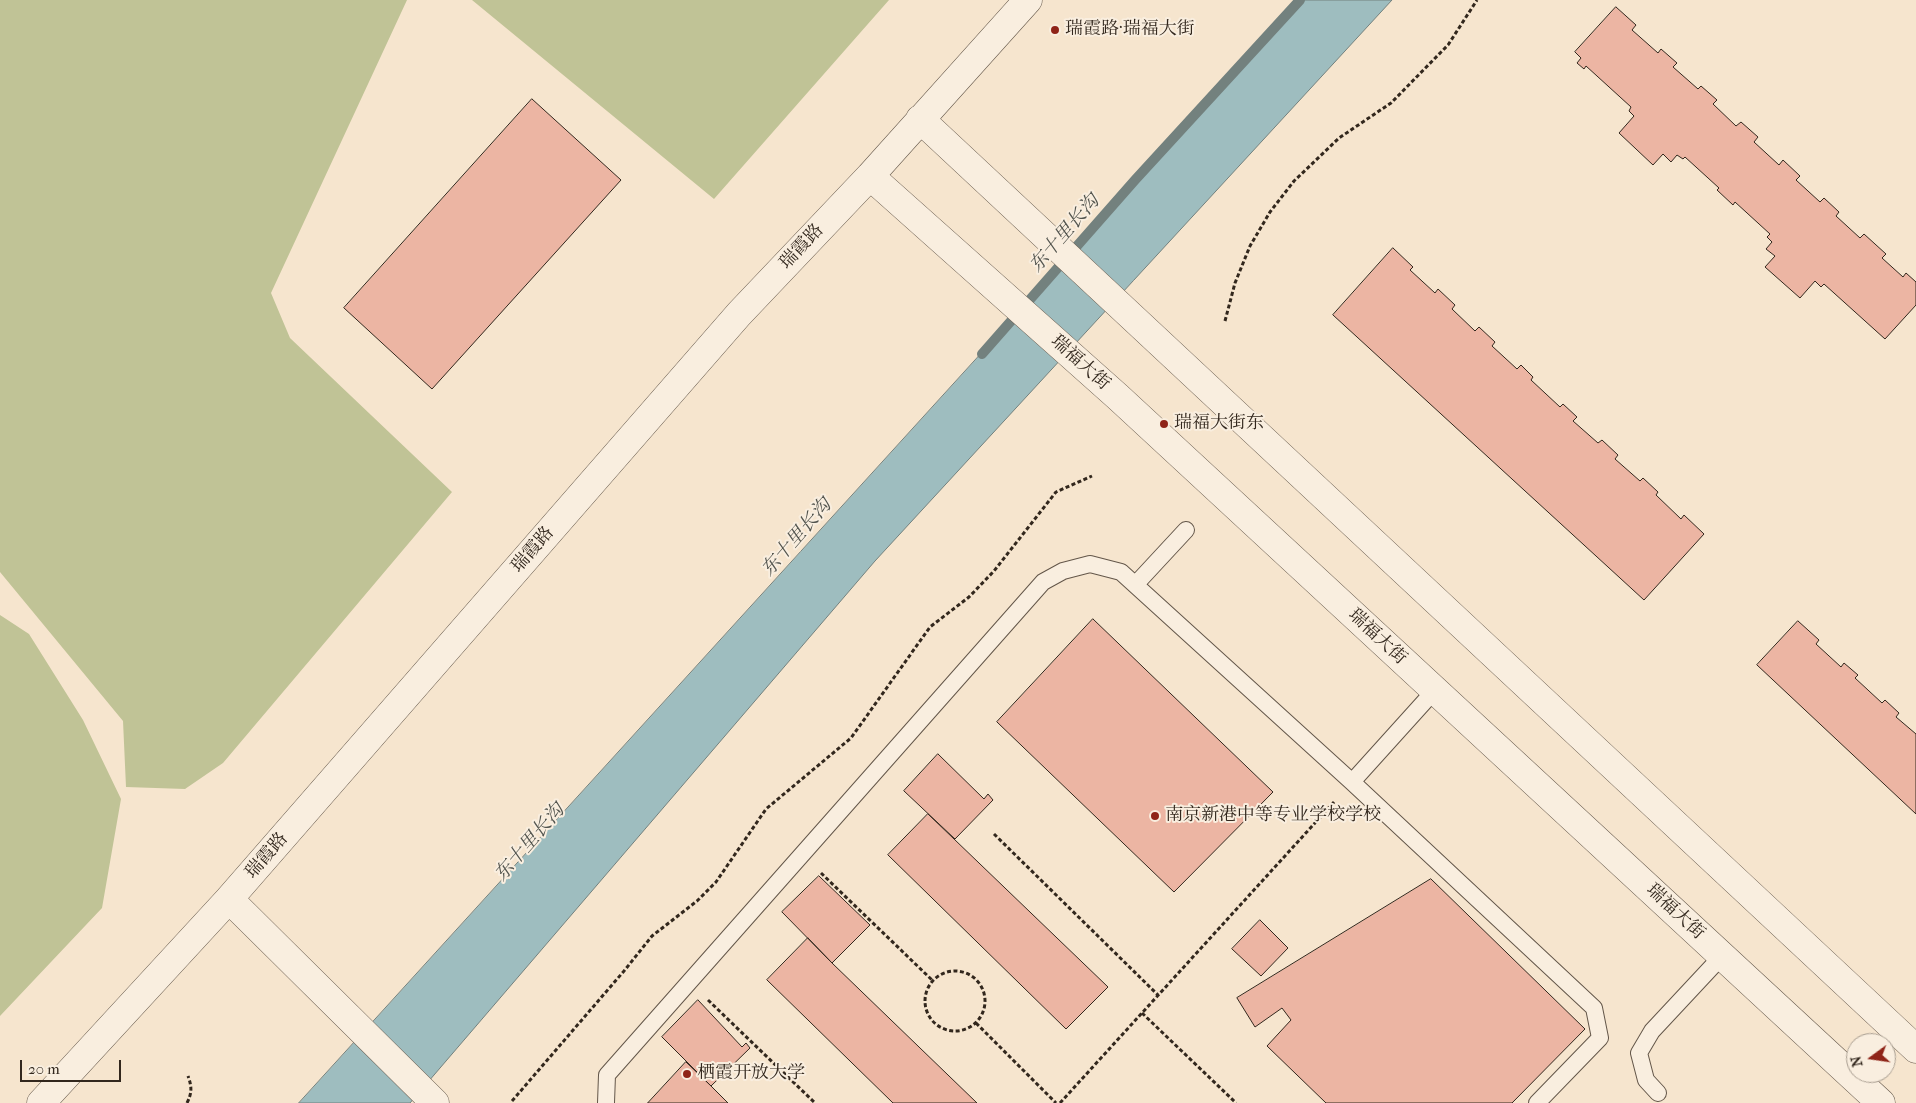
<!DOCTYPE html>
<html>
<head>
<meta charset="utf-8">
<style>
  body { margin:0 }
  #map { position:relative; width:1916px; height:1103px; overflow:hidden; background:#f6e5ce; font-family:"IM FELL French Canon",serif }
  canvas { display:block }
  .north { position:absolute; left:1846px; top:1033px; width:50px; height:50px; box-sizing:border-box; background:#f9eedf; border:1px solid #a99e91; border-radius:50%; rotate:256deg; font-size:14px; font-weight:700; line-height:20px; text-align:center; color:#32271d }
  .north::after { content:''; display:block; margin:auto; width:18px; height:22px; background:#8f2418; clip-path:polygon(50% 0,100% 100%,50% 72%,0 100%) }
  .scale { position:absolute; left:20px; top:1060px; width:101px; height:22px; box-sizing:border-box; border:2px solid #32271d; border-top:0; padding-left:6px; font-size:15px; line-height:18px; white-space:nowrap; color:#32271d; -webkit-text-stroke:4px #f9eedf; paint-order:stroke }
</style>
</head>
<body>
<div id="map">
<canvas width="1916" height="1103"></canvas>
<div class="north">N</div>
<div class="scale">20 m</div>
</div>
<script>
const c = document.querySelector('canvas').getContext('2d');
c.lineJoin = 'round';
function fillPath(path, color) {
  c.fillStyle = color;
  c.fill(path, 'evenodd');
}
function trace(path, color, width, dash) {
  c.strokeStyle = color;
  c.lineWidth = width;
  c.lineCap = dash ? 'butt' : 'round';
  c.setLineDash(dash || []);
  c.stroke(path);
}
function drawText(font, color, halo, rows, align = 'center') {
  c.font = font + ' "IM FELL French Canon","Noto Serif SC",serif';
  c.lineWidth = 4;
  c.setLineDash([]);
  c.textBaseline = 'middle';
  c.strokeStyle = halo;
  c.fillStyle = color;
  for (const [text, x, y, turn = 0] of rows) {
    c.save();
    c.translate(x, y);
    c.rotate((+turn || 0) * Math.PI / 180);
    c.textAlign = isNaN(turn) ? turn : align;
    if (halo) c.strokeText(text, 0, 0);
    c.fillText(text, 0, 0);
    c.restore();
  }
}
const green = new Path2D(`
  M0,0H407L271,293L290,338L452,492L223,763L185,789L126,787L123,721L0,572Z
  M472,0H889L714,199Z
  M0,615L29,634L83,720L121,799L102,908L0,1016Z`);
const water = new Path2D(`
  M1303,0H1392L875,561L410,1103H299Z`);
const stream = new Path2D(`
  M982,354L1135,180L1300,0`);
const building = new Path2D(`
  M1616,7L1636,25L1632,30L1658,53L1661,49L1677,63L1673,67L1698,89L1701,86L1717,100L1713,104L1736,126L1741,122L1758,137L1754,142L1779,165L1783,160L1800,176L1796,180L1820,202L1824,198L1839,212L1836,216L1860,238L1864,234L1886,254L1882,258L1903,277L1906,273L1916,282V305L1885,339L1824,284L1821,287L1815,281L1800,298L1765,267L1775,256L1766,249L1772,242L1767,237L1770,234L1735,202L1733,205L1717,190L1719,188L1685,157L1683,159L1677,155L1671,162L1663,154L1653,165L1619,133L1634,116L1629,111L1631,107L1586,66L1584,69L1577,63L1581,58L1575,52Z
  M532,99L621,180L432,389L344,308Z
  M1393,248L1413,267L1410,270L1435,293L1438,289L1455,305L1452,309L1475,331L1479,327L1495,342L1492,346L1517,369L1521,365L1533,377L1531,380L1560,407L1563,404L1577,417L1573,421L1598,443L1602,440L1618,455L1615,459L1640,481L1643,478L1658,492L1656,495L1681,519L1684,515L1704,534L1644,600L1333,315Z
  M1093,619L1273,792L1174,892L997,722Z
  M1798,621L1819,640L1816,644L1841,667L1844,663L1858,675L1855,678L1882,703L1885,700L1899,713L1896,717L1916,734V814L1757,665Z
  M938,754L984,799L988,794L993,800L955,839L904,791Z
  M928,814L1108,987L1066,1029L888,855Z
  M819,876L870,925L832,963L782,912Z
  M1431,879L1585,1029L1512,1103H1326L1267,1046L1291,1020L1282,1008L1255,1027L1237,998Z
  M1260,920L1288,948L1261,976L1232,949Z
  M808,938L832,963L977,1103H893L767,980Z
  M698,1000L742,1047L746,1043L750,1048L711,1086L662,1037Z
  M686,1062L711,1086L728,1103H648Z`);
const path = new Path2D(`
  M1225,321L1235,283L1250,246L1270,212L1294,181L1339,138L1391,103L1448,45L1477,0
  M994,834L1158,995
  M821,873L932,980
  M925 1001a30 30 0 1 1 60 0a30 30 0 1 1-60 0Z
  M708,1000L815,1103
  M1142,1013L1236,1103
  M976,1023L1056,1103
  M512,1101L624,971L652,936L697,901L716,882L766,809L851,738L930,627L969,597L994,571L1056,492L1092,476
  M187,1103C192,1093 192,1087 188,1076
  M1060,1103L1335,801`);
const service = new Path2D(`
  M1135,585L1186,530
  M1352,782L1435,690
  M1658,1093L1646,1080L1639,1053L1652,1031L1722,956
  M606,1103L607,1075L1043,582L1063,571L1090,564L1121,572L1352,782L1594,1008L1600,1038L1537,1103`);
const tertiary = new Path2D(`
  M920,119L1916,1049
  M870,176L1118,397L1881,1103
  M229,899L435,1103
  M41,1103L229,899L739,314L870,176L1028,0`);
const markers = [
  [1055,30,5,"#8f2418"],
  [1164,424,5,"#8f2418"],
  [1155,816,5,"#8f2418"],
  [687,1074,5,"#8f2418"]
];
const poiNames = [
  ["瑞霞路·瑞福大街",1065,30],
  ["瑞福大街东",1174,424],
  ["南京新港中等专业学校学校",1165,816],
  ["栖霞开放大学",697,1074]
];
const streetNames = [
  ["瑞霞路",802,247,-47],
  ["瑞福大街",1080,363,42],
  ["瑞霞路",533,550,-49],
  ["瑞福大街",1377,637,43],
  ["瑞霞路",267,856,-49],
  ["瑞福大街",1675,912,43]
];
const waterNames = [
  ["东十里长沟",1065,234,-49],
  ["东十里长沟",797,538,-49],
  ["东十里长沟",530,843,-49]
];
fillPath(green, '#c0c396');
fillPath(water, '#9ebdbf');
trace(water, '#73817e', 1);
trace(stream, '#73817e', 10);
fillPath(building, '#ecb5a3');
trace(building, '#32271d', 1);
trace(service, '#635649', 18);
trace(tertiary, '#635649', 29);
trace(path, '#32271d', 3, [4, 2.5]);
trace(service, '#f9eedf', 16);
trace(tertiary, '#f9eedf', 28);
for (const [x, y, r, color] of markers) {
  const dot = new Path2D();
  dot.arc(x, y, r, 0, 2 * Math.PI);
  c.fillStyle = color;
  c.fill(dot);
  trace(dot, '#f9eedf', 2);
}
drawText('18px', '#32271d', '#f9eedf', poiNames, 'left');
drawText('18px', '#32271d', '#f9eedf', streetNames);
drawText('italic 19px', '#52544e', '#f9eedf', waterNames);
</script>
</body>
</html>
